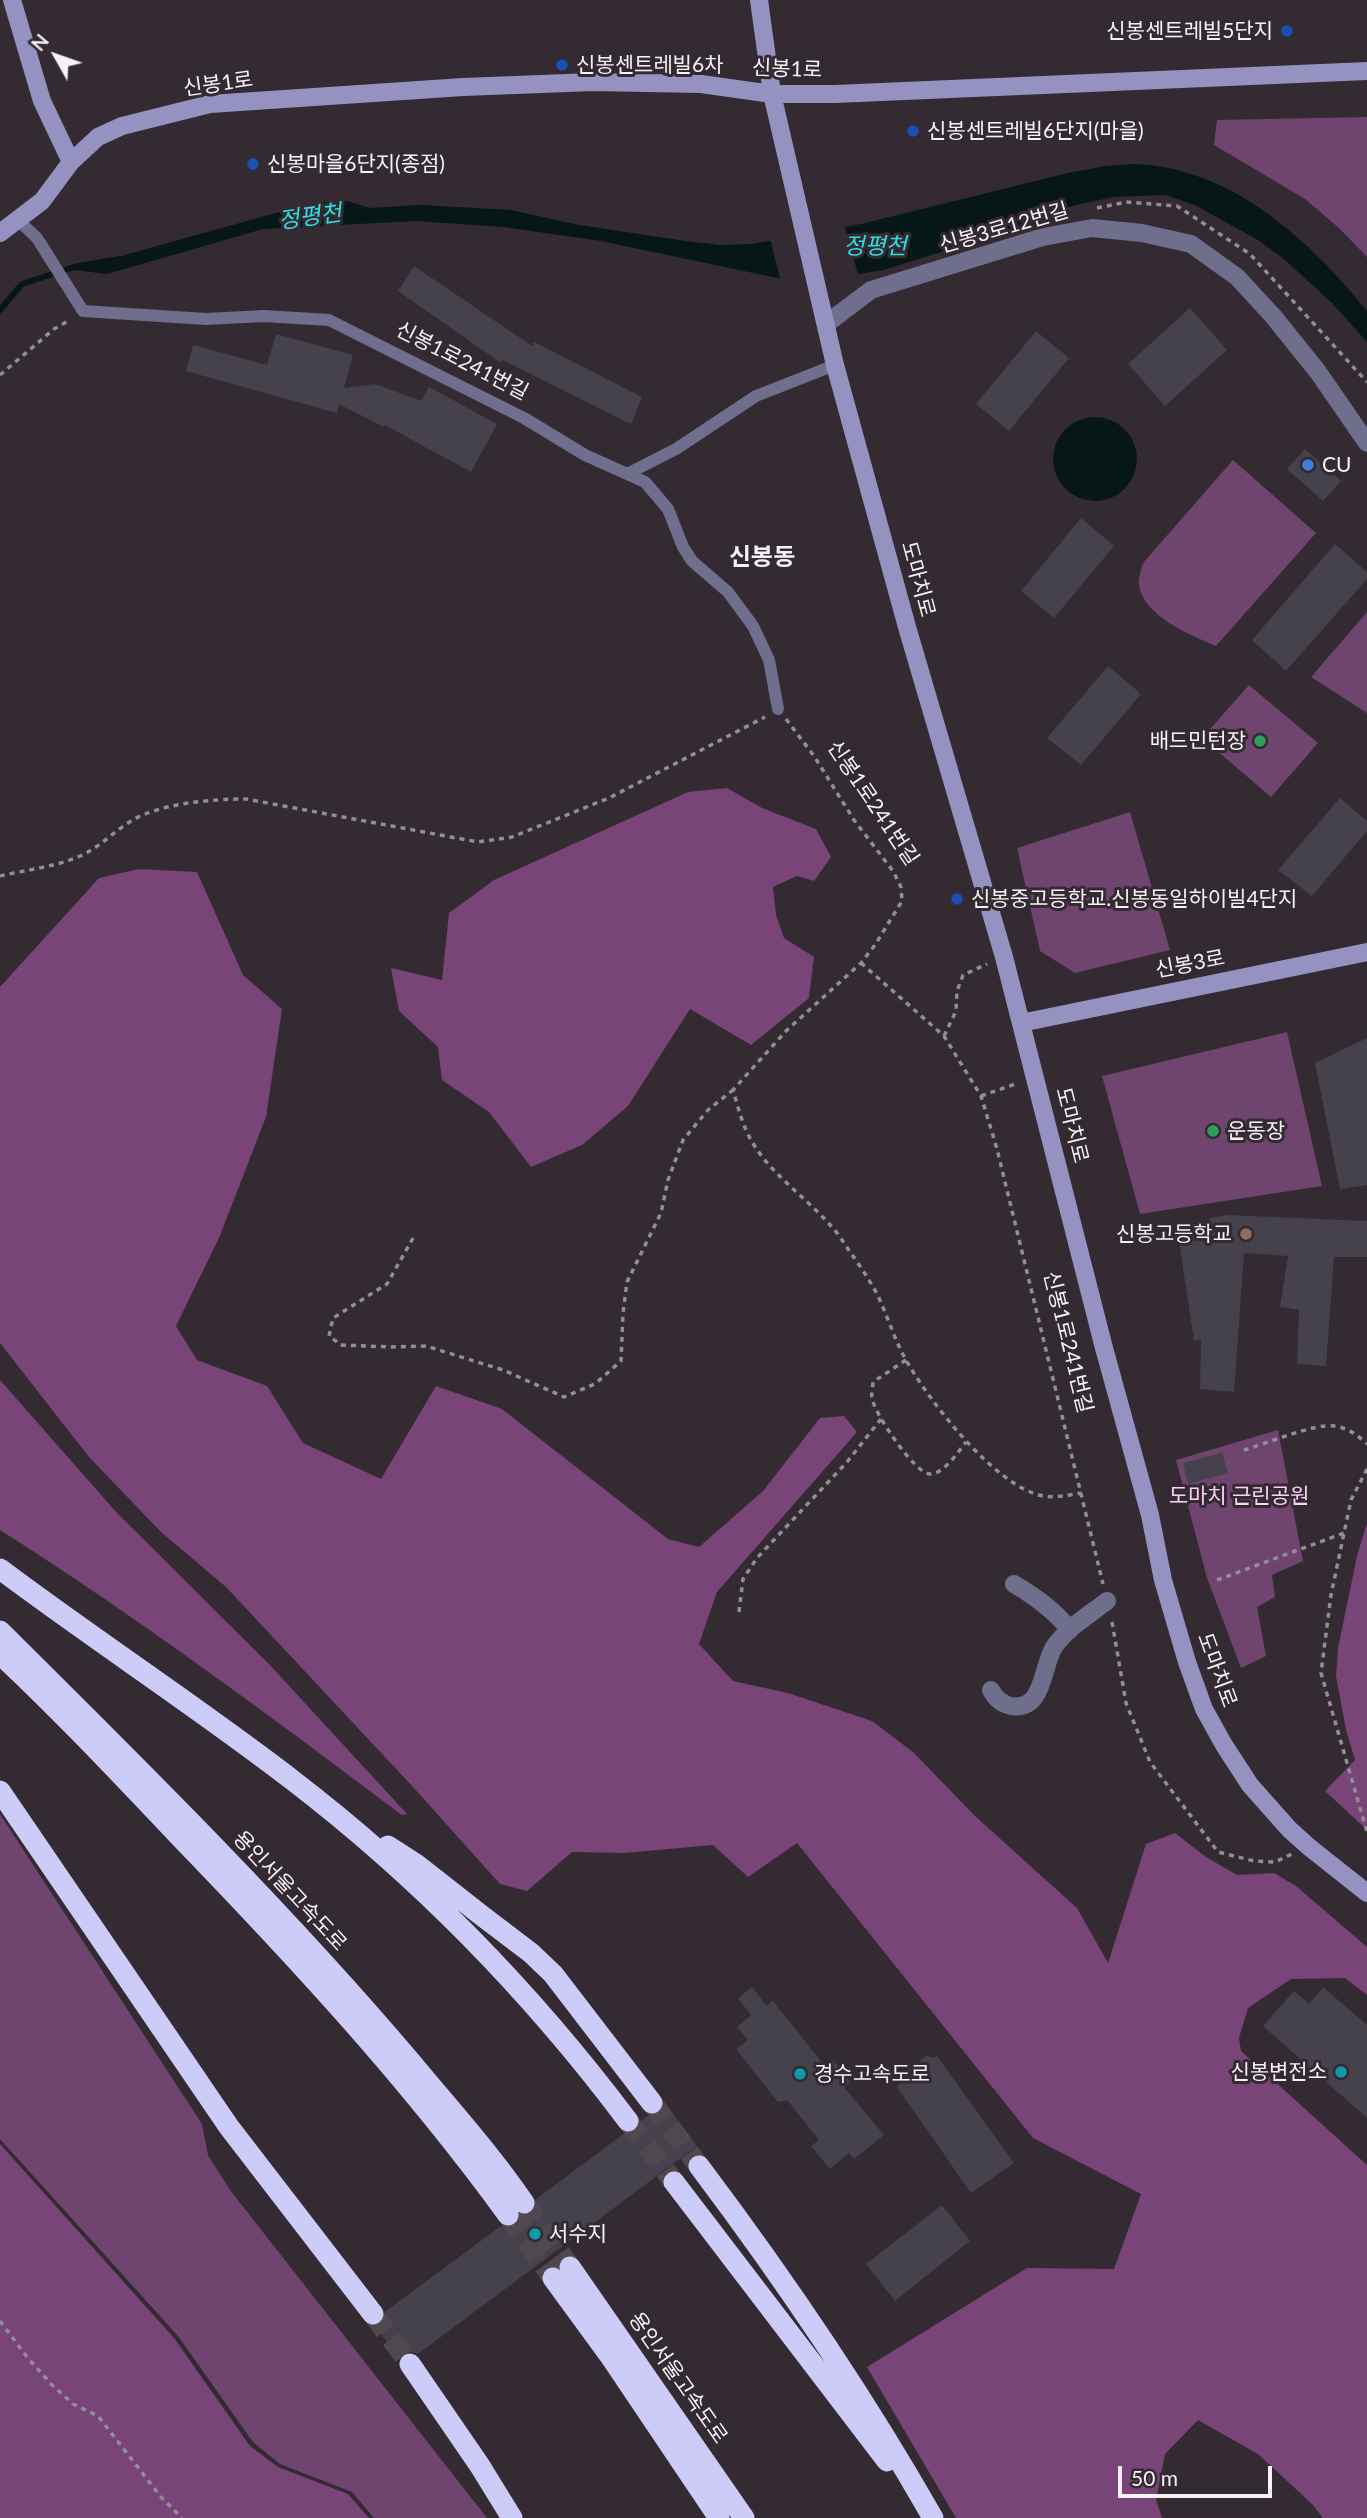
<!DOCTYPE html>
<html>
<head>
<meta charset="utf-8">
<style>
  body { margin:0 }
  #map { position:relative; width:1367px; height:2518px; overflow:hidden; background:#332a32; font-family:Lato,sans-serif }
  canvas { display:block }
  .north { position:absolute; left:21px; top:21px; width:70px; height:70px; -webkit-text-stroke:5px #332a32; paint-order:stroke; rotate:310deg; font-size:19px; font-weight:700; line-height:28px; text-align:center; color:#f7f1f6 }
  .north::after { content:''; display:block; margin:auto; width:24px; height:32px; background:#f7f1f6; clip-path:polygon(50% 0,100% 100%,50% 72%,0 100%) }
  .scale { position:absolute; left:1118px; top:2466px; width:154px; height:32px; box-sizing:border-box; border:4px solid #f7f1f6; border-top:0; padding-left:9px; font-size:21px; line-height:24px; white-space:nowrap; color:#f7f1f6; -webkit-text-stroke:5px #332a32; paint-order:stroke }
</style>
</head>
<body>
<div id="map">
<canvas width="1367" height="2518"></canvas>
<div class="north">N</div>
<div class="scale">50 m</div>
</div>
<script>
const c = document.querySelector('canvas').getContext('2d');
c.lineJoin = 'round';
function fillPath(path, color) {
  c.fillStyle = color;
  c.fill(path, 'evenodd');
}
function trace(path, color, width, dash) {
  c.strokeStyle = color;
  c.lineWidth = width;
  c.lineCap = dash ? 'butt' : 'round';
  c.setLineDash(dash || []);
  c.stroke(path);
}
function drawText(font, color, halo, rows, align = 'center') {
  c.font = font + ' Lato,"Noto Sans KR",sans-serif';
  c.lineWidth = 6;
  c.setLineDash([]);
  c.textBaseline = 'middle';
  c.strokeStyle = halo;
  c.fillStyle = color;
  for (const [text, x, y, turn = 0] of rows) {
    c.save();
    c.translate(x, y);
    c.rotate((+turn || 0) * Math.PI / 180);
    c.textAlign = isNaN(turn) ? turn : align;
    if (halo) c.strokeText(text, 0, 0);
    c.fillText(text, 0, 0);
    c.restore();
  }
}
const green = new Path2D(`
  M1367,117V257L1339,228L1305,199L1214,145L1217,120Z
  M1233,460L1316,533L1216,646C1192,636 1143,616 1139,585C1138,579 1141,570 1143,563Z
  M1367,612V713L1311,677Z
  M1249,685L1318,743L1271,797L1202,738Z
  M1130,812L1170,950L1075,973L1040,951L1017,848Z
  M1287,1032L1322,1186L1140,1214L1102,1076Z
  M1278,1430L1303,1561L1272,1575L1275,1597L1257,1607L1266,1656L1241,1668L1207,1578L1176,1460Z
  M0,1814L202,2124L208,2155L230,2190L487,2518H374L352,2492L280,2464L253,2442L178,2336L0,2139Z`);
const forest = new Path2D(`
  M727,788L762,808L816,829L831,857L814,881L797,876L773,887L776,915L784,938L814,957L809,998L751,1045L690,1009L628,1106L582,1145L531,1167L489,1112L442,1080L438,1047L399,1011L391,968L442,980L449,913L494,880L688,792Z
  M139,869L197,872L243,975L282,1009L266,1117L219,1238L176,1326L197,1360L267,1386L303,1443L381,1479L436,1386L502,1409L668,1539L699,1547L763,1491L820,1418L844,1416L857,1432L717,1592L699,1644L733,1681L788,1693L872,1721L913,1752L975,1816L1077,1908L1108,1963L1146,1844L1175,1833L1206,1857L1237,1875L1274,1873L1296,1886L1367,1947V1995L1345,1978L1291,1979L1248,2008L1239,2038L1241,2051L1367,2165V2518H1323L1312,2504L1258,2454L1198,2420L1165,2454L1156,2500L1162,2518H956L867,2367L1027,2268L1114,2269L1141,2194L1033,2138L797,1843L748,1877L713,1845L624,1853L572,1852L527,1891L500,1884L413,1787L226,1587L161,1532L89,1457L0,1343V987L99,878Z
  M0,1380L117,1513L269,1664L407,1814L402,1815C270,1716 139,1618 0,1530Z
  M1367,1523V1830L1325,1791L1355,1760L1346,1730L1336,1676L1338,1648L1357,1556Z
  M0,2144L174,2338L250,2446L278,2467L348,2494L369,2518H0Z`);
const water = new Path2D(`
  M1135,164C1148,165 1161,166 1173,169C1252,187 1318,250 1367,311V342L1332,303L1284,259L1258,240L1195,205L1165,195L1114,197L1080,204L1054,211L998,234L884,270L801,283L601,241L503,227L415,221L263,229L107,274L66,269L103,264L128,254L294,208L324,202L347,201L370,208L421,205L511,210L579,225L685,241L720,245L752,244L861,224L1068,173L1105,166Z
  M1053 459a42 42 0 1 1 84 0a42 42 0 1 1-84 0Z`);
const pier = new Path2D(`
  M844,224L859,278L801,287L781,283L770,238Z`);
const stream = new Path2D(`
  M0,310L22,284L74,267L119,259`);
const building = new Path2D(`
  M414,266L532,346L534,342L642,397L631,424L503,360L501,363L398,291Z
  M1190,308L1227,350L1165,406L1128,364Z
  M1036,331L1069,358L1009,431L976,404Z
  M276,334L353,355L344,388L375,384L421,401L429,387L497,424L471,472L385,425L384,427L339,404L337,413L186,371L193,345L267,365Z
  M1305,449L1341,481L1323,501L1287,469Z
  M1081,518L1114,546L1054,618L1021,591Z
  M1335,544L1367,572V579L1286,671L1252,640Z
  M1108,666L1141,694L1081,765L1047,738Z
  M1340,798L1367,821V831L1312,896L1278,870Z
  M1367,1038V1185L1340,1189L1315,1063Z
  M1227,1215L1367,1221V1257H1334L1326,1366L1297,1364L1299,1310L1280,1307L1288,1256L1244,1253L1234,1392L1200,1389L1201,1339L1194,1341L1178,1234L1210,1224V1218Z
  M1222,1453L1228,1473L1188,1484L1183,1463Z
  M752,1987L767,2006L773,2001L825,2066L833,2060L850,2082L844,2087L884,2135L854,2159L849,2153L830,2169L811,2146L819,2140L787,2100L778,2102L736,2049L748,2040L737,2027L751,2015L738,1998Z
  M1323,1987L1367,2025V2118L1263,2026L1294,1991L1309,2004Z
  M927,2055L932,2058L937,2056L1014,2163L971,2193L897,2087L906,2076V2072Z
  M665,2103L697,2146L418,2354L408,2351L399,2358L376,2327L385,2320L386,2311L501,2226L509,2228L515,2226L521,2215L531,2214L536,2209V2199L625,2133L635,2132L641,2121L649,2115L660,2113Z
  M942,2205L970,2241L895,2301L866,2264Z`);
const highwayTunnel = new Path2D(`
  M652,2103L699,2166
  M628,2121L674,2182
  M524,2203L570,2267
  M508,2215L553,2278
  M373,2314L410,2364`);
const path = new Path2D(`
  M1097,208L1126,202L1177,206L1250,254L1367,382
  M0,375L54,329L70,320
  M786,719L814,756L854,820L893,871L901,887L902,901L875,945L861,963L786,1031L733,1090C738,1107 742,1124 751,1140C770,1174 806,1197 831,1226C838,1233 844,1243 850,1252C859,1264 868,1278 876,1292C887,1314 894,1339 906,1360C929,1401 997,1489 1044,1496C1057,1498 1069,1495 1081,1493
  M0,876C25,870 54,867 78,857C99,848 113,832 131,821C161,803 212,799 246,799L478,842L512,837L609,798L765,717
  M861,963L944,1036L981,1096L997,1149L1103,1584
  M944,1036L956,1011L957,991L963,975L987,964
  M981,1096L1018,1083
  M413,1238L387,1284L333,1318L329,1336L341,1345L391,1347L426,1346L503,1370L564,1397L595,1384L621,1361L623,1313L627,1282L661,1213L668,1180L683,1140L708,1110L733,1090
  M906,1360L873,1382C873,1387 871,1393 872,1398C874,1413 915,1474 930,1474C944,1474 958,1452 966,1442
  M1244,1450C1265,1444 1315,1423 1334,1426C1349,1428 1357,1435 1367,1444
  M1367,1469L1351,1500L1331,1595L1321,1673L1367,1832
  M1217,1580L1344,1533
  M739,1612L743,1579L757,1558L847,1462L881,1419
  M1112,1622L1126,1703L1150,1762L1218,1852L1254,1861L1275,1862L1292,1854
  M0,2321L27,2357L52,2385L73,2404L98,2416L161,2497L182,2518`);
const lane = new Path2D(`
  M19,221L37,238L83,311L206,319L264,316L329,320L524,418L585,455L645,482L668,509L683,547L692,561L728,592L753,626L769,660L778,709
  M627,474L676,449L756,396L835,365`);
const street = new Path2D(`
  M826,324L871,290L1043,237L1092,228L1142,233L1191,244L1237,277L1273,316L1318,372L1367,443
  M1014,1584C1036,1597 1054,1610 1070,1630
  M991,1690C995,1698 1002,1704 1011,1706C1044,1712 1042,1666 1054,1647C1067,1628 1089,1615 1107,1601`);
const secondary = new Path2D(`
  M12,0L42,101L71,162
  M759,0L772,94L835,365L907,627L1004,957L1104,1348L1150,1515L1163,1580L1187,1662L1204,1709L1224,1745L1250,1785L1289,1829L1309,1847L1367,1893
  M0,233L42,201L71,162L98,137L122,126L210,104L463,87L593,82L701,84L772,94H835L1367,71
  M1021,1023L1367,952`);
const highway = new Path2D(`
  M0,1569C96,1641 196,1706 291,1779C419,1877 532,1993 628,2121
  M0,1631C141,1771 282,1910 411,2062C449,2108 490,2153 524,2203
  M0,1654C62,1712 120,1774 178,1835C295,1956 409,2079 508,2215
  M0,1791L229,2127L373,2314
  M388,1846L416,1864L481,1915L531,1953L553,1974L652,2103
  M699,2166C784,2279 863,2395 933,2518
  M674,2182L887,2461
  M570,2267L744,2518
  M553,2278L610,2356L719,2518
  M410,2364L480,2466L512,2518`);
const markers = [
  [1287,31,7,"#1a4fb4"],
  [562,65,7,"#1a4fb4"],
  [913,131,7,"#1a4fb4"],
  [253,164,7,"#1a4fb4"],
  [1308,465,7,"#3f7fe0"],
  [1260,741,7,"#2e9e5b"],
  [957,899,7,"#1a4fb4"],
  [1213,1131,7,"#2e9e5b"],
  [1246,1234,7,"#8d6e63"],
  [1341,2072,7,"#0f9aa8"],
  [800,2074,7,"#0f9aa8"],
  [535,2234,7,"#0f9aa8"]
];
const poiNames = [
  ["신봉센트레빌5단지",1273,31,"right"],
  ["신봉센트레빌6차",576,65],
  ["신봉센트레빌6단지(마을)",927,131],
  ["신봉마을6단지(종점)",267,164],
  ["CU",1322,465],
  ["배드민턴장",1246,741,"right"],
  ["신봉중고등학교.신봉동일하이빌4단지",971,899],
  ["운동장",1227,1131],
  ["신봉고등학교",1232,1234,"right"],
  ["신봉변전소",1327,2072,"right"],
  ["경수고속도로",814,2074],
  ["서수지",549,2234]
];
const streetNames = [
  ["신봉1로",787,69,2],
  ["신봉1로",218,84,-8],
  ["신봉3로12번길",1004,228,-16],
  ["신봉1로241번길",462,361,27],
  ["도마치로",918,579,75],
  ["신봉1로241번길",873,803,56],
  ["신봉3로",1190,964,-11],
  ["도마치로",1072,1125,76],
  ["신봉1로241번길",1068,1342,76],
  ["도마치로",1217,1670,70],
  ["용인서울고속도로",290,1891,47],
  ["용인서울고속도로",678,2378,55]
];
const parkNames = [
  ["도마치 근린공원",1239,1496]
];
const waterNames = [
  ["정평천",310,217,-8],
  ["정평천",875,247]
];
const quarterNames = [
  ["신봉동",762,557]
];
fillPath(green, '#6f446e');
fillPath(forest, '#794477');
fillPath(water, '#071616');
fillPath(pier, '#332a32');
trace(stream, '#071616', 6);
fillPath(building, '#45424d');
trace(highwayTunnel, '#50484f', 21, [21, 10]);
trace(path, '#948d93', 3.5, [5, 5]);
trace(lane, '#6f6e8c', 12);
trace(street, '#6f6e8c', 18);
trace(secondary, '#9592c2', 18);
trace(highway, '#cdccf8', 21);
for (const [x, y, r, color] of markers) {
  const dot = new Path2D();
  dot.arc(x, y, r, 0, 2 * Math.PI);
  c.fillStyle = color;
  c.fill(dot);
  trace(dot, '#332a32', 2.5);
}
drawText('21px', '#f7f1f6', '#332a32', poiNames, 'left');
drawText('21px', '#f7f1f6', '#332a32', streetNames);
drawText('21px', '#fecefb', '#332a32', parkNames);
drawText('italic 23px', '#2edfe3', '#332a32', waterNames);
drawText('bold 24px', '#f7f1f6', '#332a32', quarterNames);
</script>
</body>
</html>
